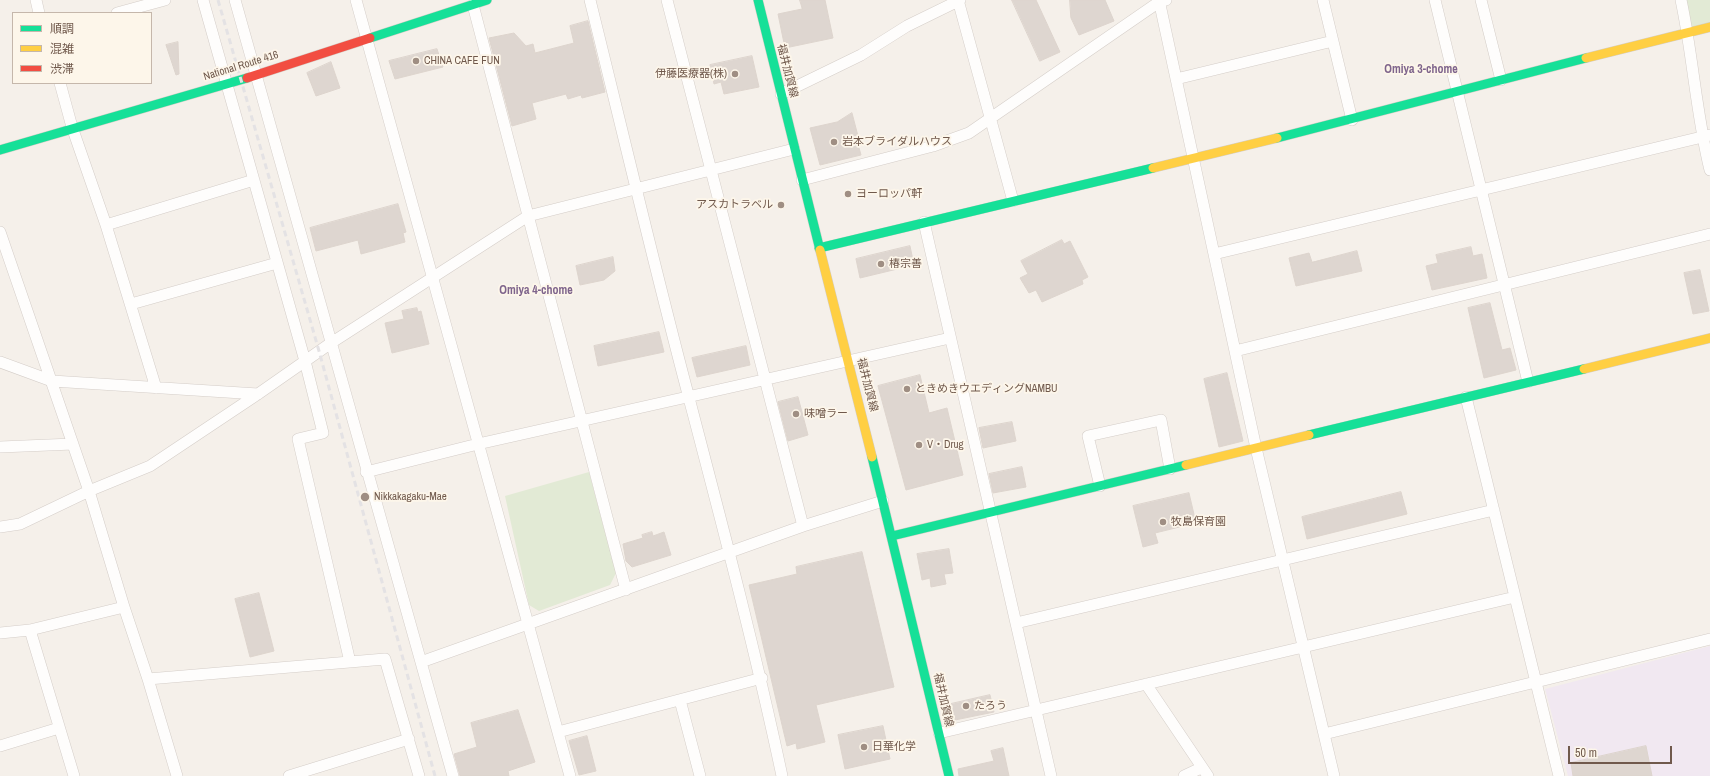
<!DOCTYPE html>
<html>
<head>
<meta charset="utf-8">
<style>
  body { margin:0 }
  #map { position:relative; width:1710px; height:776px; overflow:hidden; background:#f5f0ea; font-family:"Archivo Narrow","Noto Sans JP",sans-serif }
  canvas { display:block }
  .legend { position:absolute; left:12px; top:12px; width:140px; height:72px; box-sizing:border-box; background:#fdf6ea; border:1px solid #c5b7ab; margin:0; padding:5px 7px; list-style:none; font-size:12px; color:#70594c }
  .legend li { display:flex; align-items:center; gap:8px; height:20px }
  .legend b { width:20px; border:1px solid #c5b7ab }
  .scale { position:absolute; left:1568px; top:746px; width:104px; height:18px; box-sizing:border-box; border:2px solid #70594c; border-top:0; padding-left:5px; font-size:12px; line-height:14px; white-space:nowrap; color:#70594c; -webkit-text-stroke:3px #fdf6ea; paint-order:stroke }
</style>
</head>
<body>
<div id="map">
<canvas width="1710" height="776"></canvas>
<ul class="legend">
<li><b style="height:5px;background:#16e098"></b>順調</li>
<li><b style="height:5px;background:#ffcf43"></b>混雑</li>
<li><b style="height:5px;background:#f24e42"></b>渋滞</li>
</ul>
<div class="scale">50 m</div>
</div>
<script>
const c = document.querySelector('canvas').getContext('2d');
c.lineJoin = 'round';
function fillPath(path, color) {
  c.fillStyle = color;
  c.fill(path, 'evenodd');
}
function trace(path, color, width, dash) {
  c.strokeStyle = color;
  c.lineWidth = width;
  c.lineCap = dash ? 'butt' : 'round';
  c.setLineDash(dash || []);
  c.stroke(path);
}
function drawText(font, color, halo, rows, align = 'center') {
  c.font = font + ' "Archivo Narrow","Noto Sans JP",sans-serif';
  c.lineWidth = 3.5;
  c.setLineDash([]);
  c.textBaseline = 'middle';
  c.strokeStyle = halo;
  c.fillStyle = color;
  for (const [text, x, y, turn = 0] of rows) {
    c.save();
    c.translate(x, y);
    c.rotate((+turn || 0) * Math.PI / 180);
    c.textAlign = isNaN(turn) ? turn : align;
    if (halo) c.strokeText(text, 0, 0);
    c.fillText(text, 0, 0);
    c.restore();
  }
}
const education = new Path2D(`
  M1710,646V776H1568L1545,689Z`);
const green = new Path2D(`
  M1681,0H1710V26L1688,32Z
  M589,472L616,573L610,585L539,611L529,605L505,496Z`);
const building = new Path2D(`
  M800,0H825L833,38L785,48L778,14L802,9Z
  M1012,0H1036L1060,52L1040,61Z
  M1070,0H1105L1114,21L1079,35L1071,18Z
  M588,21L605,92L582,98L581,95L568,99L566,94L532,103L536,119L512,126L489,38L514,33L526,46L533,44L535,53L574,43L570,26Z
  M178,42L179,74L176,75L166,45Z
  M437,49L443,67L395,79L389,61Z
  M752,56L759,87L724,94L721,82L714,84L710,65Z
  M331,62L340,88L316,96L307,73Z
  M852,113L858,136L856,137L861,155L820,165L810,128L837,122Z
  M398,204L406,232L403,233L405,242L361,254L358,240L316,251L310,228Z
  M1062,240L1064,244L1070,241L1088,277L1082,280L1083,284L1042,302L1036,290L1029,293L1020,278L1028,274L1021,261Z
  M910,246L914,265L860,278L856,259Z
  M1471,247L1473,256L1482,254L1487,278L1432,290L1426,266L1438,263L1436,255Z
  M1357,251L1362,271L1296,286L1289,258L1309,253L1312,262Z
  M613,257L615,271L604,280L580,285L576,266Z
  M1700,270L1709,311L1693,314L1684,273Z
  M1490,303L1502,350L1510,348L1516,370L1484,378L1468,308Z
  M417,308L418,312L421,311L429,344L392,353L385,323L404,319L402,311Z
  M659,332L664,352L598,366L594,346Z
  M746,346L750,365L697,377L692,358Z
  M1227,373L1243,441L1219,447L1204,379Z
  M920,375L929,413L947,408L963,475L906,490L878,386Z
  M798,397L808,435L788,441L778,402Z
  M1012,422L1016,441L983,448L979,428Z
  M1022,467L1026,487L993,493L989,474Z
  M1401,492L1407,514L1307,539L1302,517Z
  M1189,493L1196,523L1155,533L1158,543L1143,547L1133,506Z
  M652,532L653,536L664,532L671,555L632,567L626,561L623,544L643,538L642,535Z
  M949,549L953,573L944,574L946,584L931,587L930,578L922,580L917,554Z
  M862,552L894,687L816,705L825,742L797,749L796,743L787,746L749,585L797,574L796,567Z
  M259,593L274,651L250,657L235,599Z
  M990,695L994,712L955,720L951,704Z
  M518,710L535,762L508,771L509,776H460L454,754L477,747L471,723Z
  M883,726L890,759L845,769L838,735Z
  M587,736L596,771L579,775L569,741Z
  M1646,746L1652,776H1573L1571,763Z
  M1003,748L1009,776H959L958,769L994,761L991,751Z`);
const street = new Path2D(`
  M36,0L39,13
  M203,0L305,361L323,433L298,439L350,662
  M235,0L453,776
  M356,0L570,776
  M590,0C623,133 654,266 689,398C722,524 755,649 782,776
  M667,0L803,526
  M958,0L1013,201
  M1159,0L1256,448L1334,776
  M1323,0L1352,120
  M1435,0L1528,382
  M1481,0L1501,80
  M1681,0C1693,56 1696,114 1710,170
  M473,5L626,590
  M117,13L165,0
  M1176,79L1333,41
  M60,83L72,127L106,225L156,388
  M781,94L861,55L907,26L960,0
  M802,180L933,146L969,133L1159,2L1166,0
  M924,222L1051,776
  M106,225L254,180
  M0,232L89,491L124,607L148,679L177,776
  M1214,254L1710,135
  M131,304L277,263
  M1235,351L1710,234
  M0,362L52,381L258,394
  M1466,397L1559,776
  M0,447L73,444
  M366,472L478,444L950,338
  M1100,486L1088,436L1161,420L1170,469
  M0,527L20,524L89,491L150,466L258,394L331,343L528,216L794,149
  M1016,623L1494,510
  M30,630L74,776
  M0,633L30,630L124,607
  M421,662L803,526L883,501
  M148,679L385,659L419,776
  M1146,684L1208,776
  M680,700L700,776
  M558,732L762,678
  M939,733L1515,597
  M1324,734L1710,639
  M0,746L59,728
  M289,776L409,739
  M1184,776L1201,768`);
const fast = new Path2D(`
  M758,0L820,250
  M370,38L487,0
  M1277,138L1586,58
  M0,150L247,78
  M819,248L1153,168
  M1309,435L1584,369
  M872,457L949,776
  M892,536L1186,465`);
const slow = new Path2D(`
  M1586,58L1710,27
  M1153,168L1277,138
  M820,250L872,457
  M1584,369L1710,338
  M1186,465L1309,435`);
const jam = new Path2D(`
  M247,78L370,38`);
const rail = new Path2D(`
  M218,0L319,351L435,776`);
const markers = [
  [416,61,4,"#9f8e83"],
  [735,74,4,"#9f8e83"],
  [834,142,4,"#9f8e83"],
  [848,194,4,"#9f8e83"],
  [781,205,4,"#9f8e83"],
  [881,264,4,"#9f8e83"],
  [907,389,4,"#9f8e83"],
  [796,414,4,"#9f8e83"],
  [919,445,4,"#9f8e83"],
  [365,497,5,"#9f8e83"],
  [1163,522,4,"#9f8e83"],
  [966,706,4,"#9f8e83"],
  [864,747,4,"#9f8e83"]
];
const poiNames = [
  ["CHINA CAFE FUN",424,61],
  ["伊藤医療器(株)",727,74,"right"],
  ["岩本ブライダルハウス",842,142],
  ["ヨーロッパ軒",856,194],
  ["アスカトラベル",773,205,"right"],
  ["椿宗善",889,264],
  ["ときめきウエディングNAMBU",915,389],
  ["味噌ラー",804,414],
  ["V・Drug",927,445],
  ["Nikkakagaku-Mae",374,497],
  ["牧島保育園",1171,522],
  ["たろう",974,706],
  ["日華化学",872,747]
];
const streetNames = [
  ["National Route 416",241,66,-17],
  ["福井加賀線",787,71,76],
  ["福井加賀線",867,385,76],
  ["福井加賀線",943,700,77]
];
const neighbourhoodNames = [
  ["Omiya 3-chome",1421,70],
  ["Omiya 4-chome",536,291]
];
fillPath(education, '#f1e8f1');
fillPath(green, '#e2ead5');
fillPath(building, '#ded6d0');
trace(building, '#ddd4cd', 1);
trace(street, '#d4cdc8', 12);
trace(fast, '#d4cdc6', 10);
trace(slow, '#d4cdc6', 10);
trace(jam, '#d4cdc6', 10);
trace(street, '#fefdfc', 11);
trace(fast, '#16e098', 9);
trace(slow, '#ffcf43', 9);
trace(jam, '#f24e42', 9);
trace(rail, '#e4e2e4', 3, [6, 4]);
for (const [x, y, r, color] of markers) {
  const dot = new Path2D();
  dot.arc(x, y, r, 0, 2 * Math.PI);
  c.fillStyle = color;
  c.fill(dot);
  trace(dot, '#fdf6ea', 1.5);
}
drawText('11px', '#70594c', '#fdf6ea', poiNames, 'left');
drawText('11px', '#70594c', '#fdf6ea', streetNames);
drawText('bold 12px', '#7e648c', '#fdf6ea', neighbourhoodNames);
</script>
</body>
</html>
